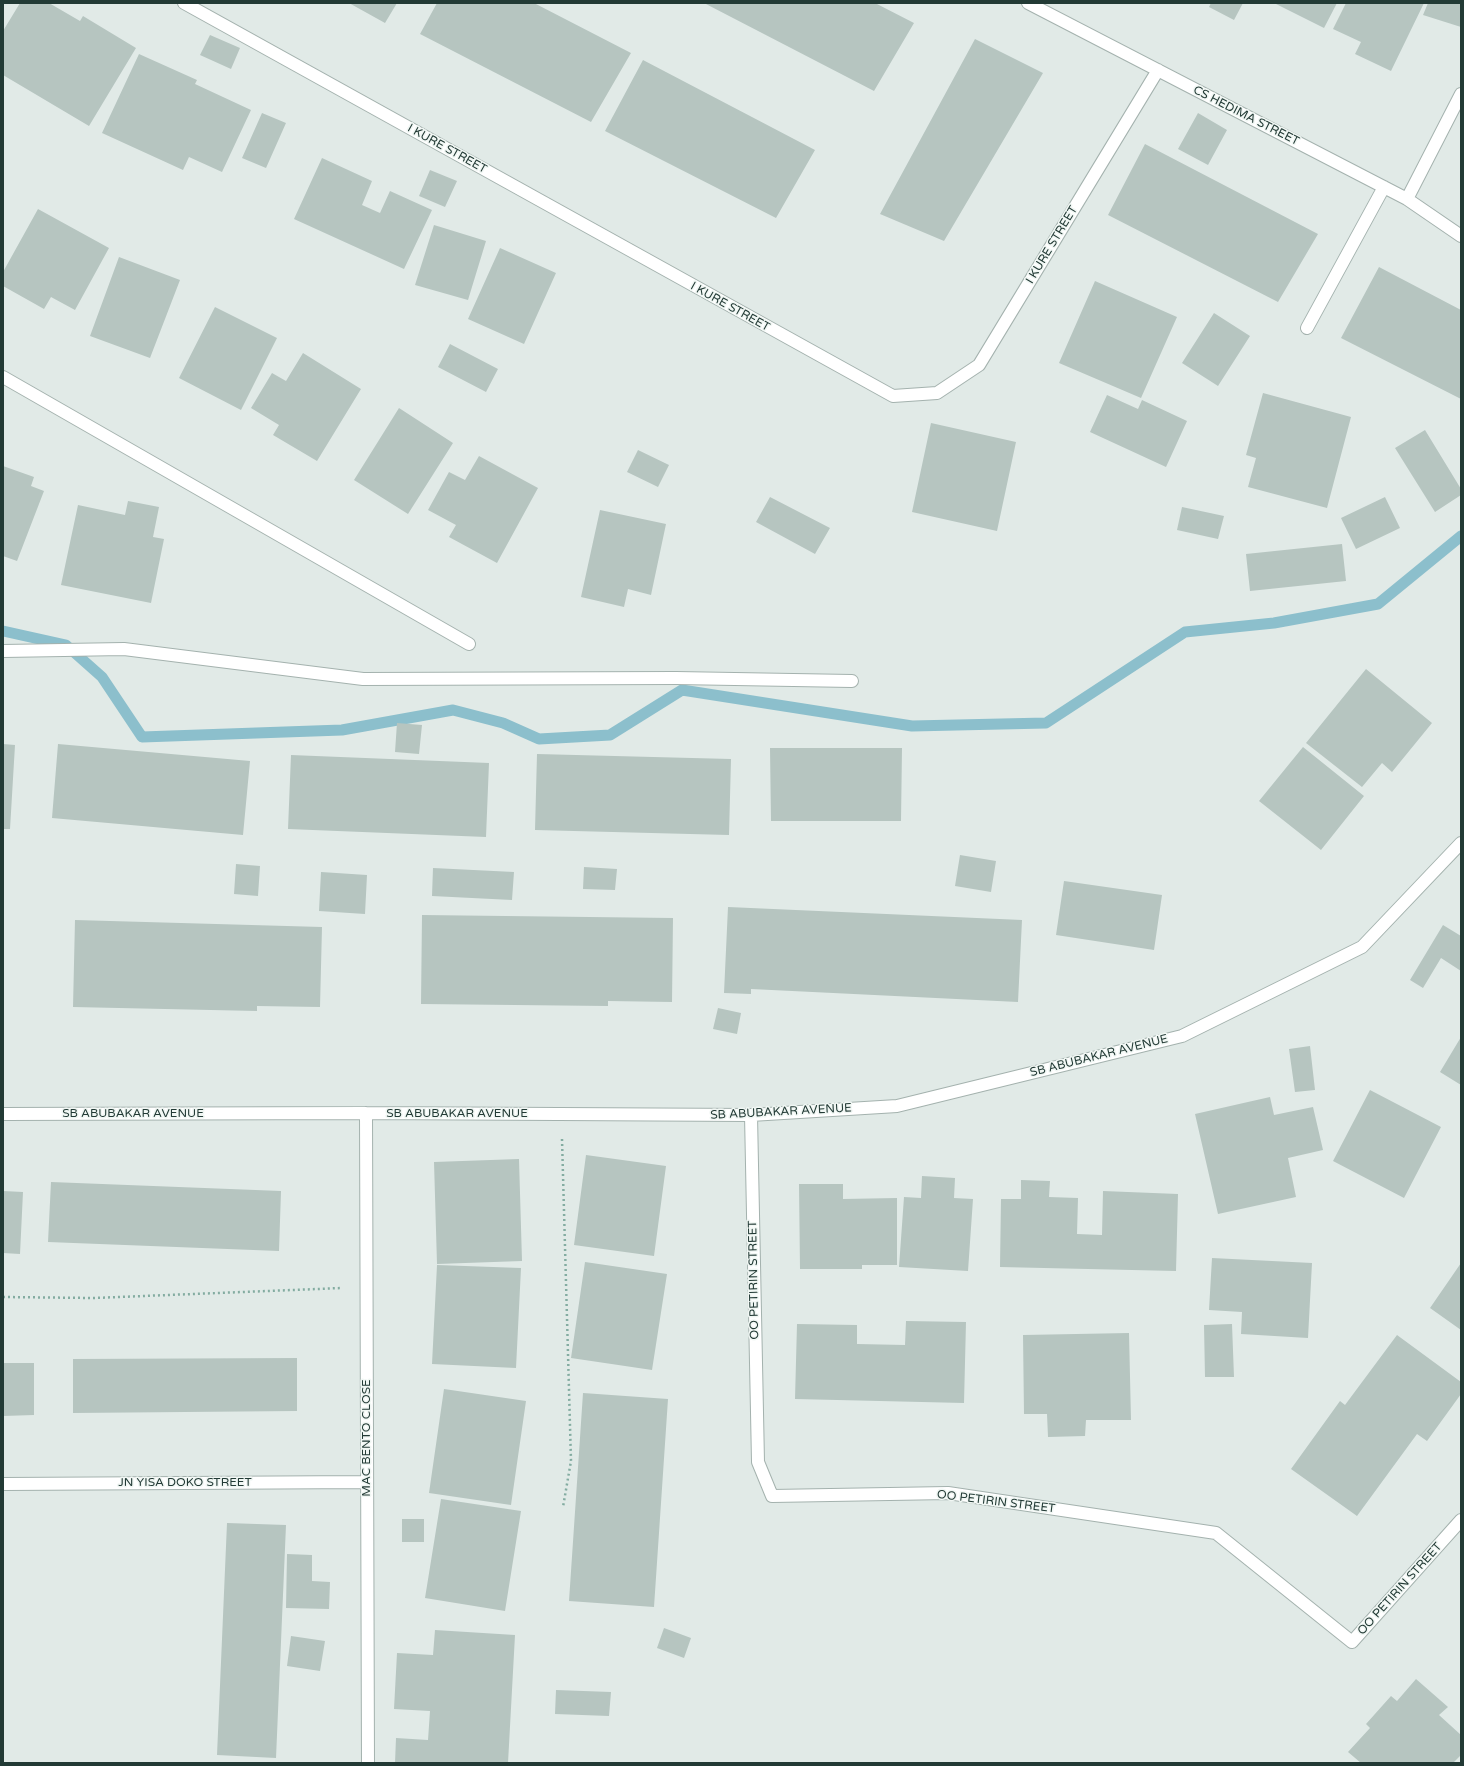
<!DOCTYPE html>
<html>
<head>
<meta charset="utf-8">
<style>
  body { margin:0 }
  #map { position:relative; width:1464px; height:1766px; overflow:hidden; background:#e1eae7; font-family:"Varela Round",sans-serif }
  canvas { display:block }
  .frame { position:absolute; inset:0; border:4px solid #223a35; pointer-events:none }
</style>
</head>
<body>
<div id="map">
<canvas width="1464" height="1766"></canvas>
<div class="frame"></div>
</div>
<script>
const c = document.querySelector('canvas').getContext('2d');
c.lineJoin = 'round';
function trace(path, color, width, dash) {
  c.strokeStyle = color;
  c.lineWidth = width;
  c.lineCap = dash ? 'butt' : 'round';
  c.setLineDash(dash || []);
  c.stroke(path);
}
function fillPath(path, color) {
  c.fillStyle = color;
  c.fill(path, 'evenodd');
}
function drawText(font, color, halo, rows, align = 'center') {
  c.font = font + ' "Varela Round",sans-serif';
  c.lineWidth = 3;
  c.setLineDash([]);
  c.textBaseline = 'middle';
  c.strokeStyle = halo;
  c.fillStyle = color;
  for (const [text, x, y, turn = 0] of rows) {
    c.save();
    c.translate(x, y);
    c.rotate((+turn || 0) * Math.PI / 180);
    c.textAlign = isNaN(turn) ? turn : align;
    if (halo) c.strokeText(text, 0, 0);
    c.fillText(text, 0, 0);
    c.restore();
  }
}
const stream = new Path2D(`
  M3,631L66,645L102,677L142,737L342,730L453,710L503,723L539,739L610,735L682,690L912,726L1046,723L1185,632L1274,623L1378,604L1461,536`);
const building = new Path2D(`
  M20,3H49L80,21L83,16L136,48L89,126L3,75V31Z
  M349,3H397L385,23Z
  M437,3H534L631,53L591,122L420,34Z
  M704,3H875L914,23L874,91Z
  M1211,3H1243L1234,20L1209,7Z
  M1274,3H1337L1324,28Z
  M1346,3H1424L1391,71L1355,54L1361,42L1333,29Z
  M1428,3H1461V27L1423,15Z
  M210,35L240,48L231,69L200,55Z
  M975,39L1043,73L944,241L880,214Z
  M139,54L197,80L195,84L251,110L222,172L189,157L183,170L102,133Z
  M643,60L815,150L776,218L605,131Z
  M262,113L286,123L266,168L242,158Z
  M1198,113L1227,130L1208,165L1178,149Z
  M1145,144L1318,234L1278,302L1108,215Z
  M322,158L372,181L362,205L380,213L390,191L432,210L404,269L294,219Z
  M430,170L457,181L445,207L419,196Z
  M38,209L109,248L75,310L51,297L44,309L3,286V272Z
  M434,225L486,241L468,300L415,285Z
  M500,248L556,273L524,344L468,319Z
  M119,257L180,280L150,358L90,336Z
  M1379,267L1461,310V399L1341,338Z
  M1095,281L1177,317L1141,398L1059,363Z
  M215,307L277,338L241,410L179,378Z
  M1214,313L1250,336L1218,386L1182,363Z
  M450,344L498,369L486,392L438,367Z
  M303,353L361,389L317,461L273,435L279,425L251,408L272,373L286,381Z
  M1263,393L1351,417L1327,508L1248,487L1256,458L1246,455Z
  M1107,395L1138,409L1142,400L1187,421L1166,467L1090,432Z
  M399,408L453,443L408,514L354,480Z
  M931,423L1016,442L997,531L912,512Z
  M1425,430L1461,489V495L1435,512L1395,448Z
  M638,450L669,465L658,487L627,472Z
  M479,456L538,488L497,563L449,537L456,525L428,510L449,472L465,480Z
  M3,466L34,477L31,486L44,491L17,561L3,556Z
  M770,497L830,528L815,554L756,522Z
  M1385,497L1400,528L1356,549L1341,518Z
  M128,501L159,507L153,537L164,539L151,603L61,585L78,505L125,515Z
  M1182,507L1224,516L1218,539L1177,530Z
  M600,510L666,524L651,595L628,589L624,607L581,597Z
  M1342,544L1346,581L1250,591L1246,554Z
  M1366,669L1432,723L1392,772L1382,763L1362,787L1306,743Z
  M397,723L422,725L419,754L395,752Z
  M3,744L15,745L10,829H3Z
  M58,744L250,761L243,835L52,818Z
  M1303,747L1364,796L1321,850L1259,801Z
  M770,748H902L901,821H771Z
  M537,754L731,759L729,835L535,830Z
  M291,755L489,763L486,837L288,829Z
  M960,855L996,861L991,892L955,886Z
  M236,864L260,866L258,896L234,894Z
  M584,867L617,869L615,890L583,889Z
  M433,868L514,872L512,900L432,896Z
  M321,872L367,875L365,914L319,911Z
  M1064,881L1162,895L1154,950L1056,935Z
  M728,907L1022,920L1018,1002L751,989V994L724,993Z
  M422,915L673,918L672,1002L608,1001V1006L421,1004Z
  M75,920L322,927L320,1007L257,1006V1011L73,1007Z
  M1443,925L1461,936V971L1441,958L1423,988L1410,980Z
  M718,1008L741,1013L737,1034L713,1029Z
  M1461,1037V1085L1440,1072Z
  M1310,1046L1315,1090L1295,1092L1289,1049Z
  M1370,1090L1441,1127L1404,1198L1333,1161Z
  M1270,1097L1274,1115L1313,1107L1323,1150L1288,1158L1296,1197L1218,1214L1195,1114Z
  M586,1155L666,1166L654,1256L574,1245Z
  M519,1159L522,1261L437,1264L434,1162Z
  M922,1176L955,1178L954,1198L973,1199L968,1271L899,1267L904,1197L921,1198Z
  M1021,1180L1050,1181L1049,1197L1078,1198L1077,1234L1102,1235L1103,1191L1178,1194L1176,1271L1000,1267L1001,1199H1021Z
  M51,1182L281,1191L279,1251L48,1242Z
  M799,1184H843V1199L897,1198V1265H862V1269H800Z
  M3,1191L23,1192L20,1254L3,1253Z
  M1212,1258L1312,1263L1308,1338L1241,1334L1242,1312L1209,1310Z
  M585,1262L667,1274L652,1370L571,1358Z
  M1461,1263V1330L1430,1308Z
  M437,1265L521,1268L516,1368L432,1364Z
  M906,1321L966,1322L964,1403L795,1399L797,1324L857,1325V1344L905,1345Z
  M1232,1324L1234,1377H1205L1204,1325Z
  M1129,1333L1131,1420H1086L1085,1436L1048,1437L1047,1414H1024L1023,1335Z
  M1397,1335L1461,1382V1394L1427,1441L1417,1434L1357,1516L1291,1469L1340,1401L1345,1405Z
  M297,1358V1411L73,1413V1359Z
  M3,1363H34V1415L3,1416Z
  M444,1389L526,1401L511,1505L429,1493Z
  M583,1393L668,1399L654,1607L569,1601Z
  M441,1499L521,1511L505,1611L425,1598Z
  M402,1519H424V1542H402Z
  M227,1523L286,1525L276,1758L217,1755Z
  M287,1554L312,1555V1581L330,1582L329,1609L286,1608Z
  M664,1628L691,1638L684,1658L657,1648Z
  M435,1630L515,1635L508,1763H395L396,1738L428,1740L430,1711L394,1709L397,1653L433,1655Z
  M291,1636L325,1641L320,1671L287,1666Z
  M1416,1679L1448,1707L1439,1715L1461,1735V1755L1453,1763H1361L1348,1752L1370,1728L1366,1724L1391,1696L1397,1701Z
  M556,1690L611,1692L609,1716L555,1714Z`);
const path = new Path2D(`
  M562,1139L571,1461L563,1507
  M3,1297L94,1298L342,1288`);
const minor = new Path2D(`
  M184,3L893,396L937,393L979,365L1158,70
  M1028,3L1407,199L1461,236
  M1407,199L1461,94
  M1307,328L1384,187
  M3,377L469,644
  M3,651L124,649L363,679L676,678L852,681
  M366,1113L368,1763
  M3,1114L366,1113L751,1115L897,1106L1182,1036L1362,947L1461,843
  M751,1115L758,1462L772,1496L948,1493L1216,1533L1352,1642L1461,1520
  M3,1484L367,1482`);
const streetNames = [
  ["CS HEDIMA STREET",1246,116,27],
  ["I KURE STREET",447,149,29],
  ["I KURE STREET",1052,245,-59],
  ["I KURE STREET",730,307,29],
  ["SB ABUBAKAR AVENUE",1099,1056,-14],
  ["SB ABUBAKAR AVENUE",781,1112,-3],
  ["SB ABUBAKAR AVENUE",133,1114],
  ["SB ABUBAKAR AVENUE",457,1114],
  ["OO PETIRIN STREET",754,1280,-91],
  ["MAC BENTO CLOSE",367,1438,-90],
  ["JN YISA DOKO STREET",185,1483],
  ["OO PETIRIN STREET",996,1502,7],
  ["OO PETIRIN STREET",1400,1589,-48]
];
trace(stream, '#8cbfcc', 11);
fillPath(building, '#b6c5c0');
trace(minor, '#a4b2ae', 14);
trace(path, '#83aca1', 2.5, [2, 3]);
trace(minor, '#fff', 12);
drawText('12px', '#223a35', '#f1f7f4', streetNames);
</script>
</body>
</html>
